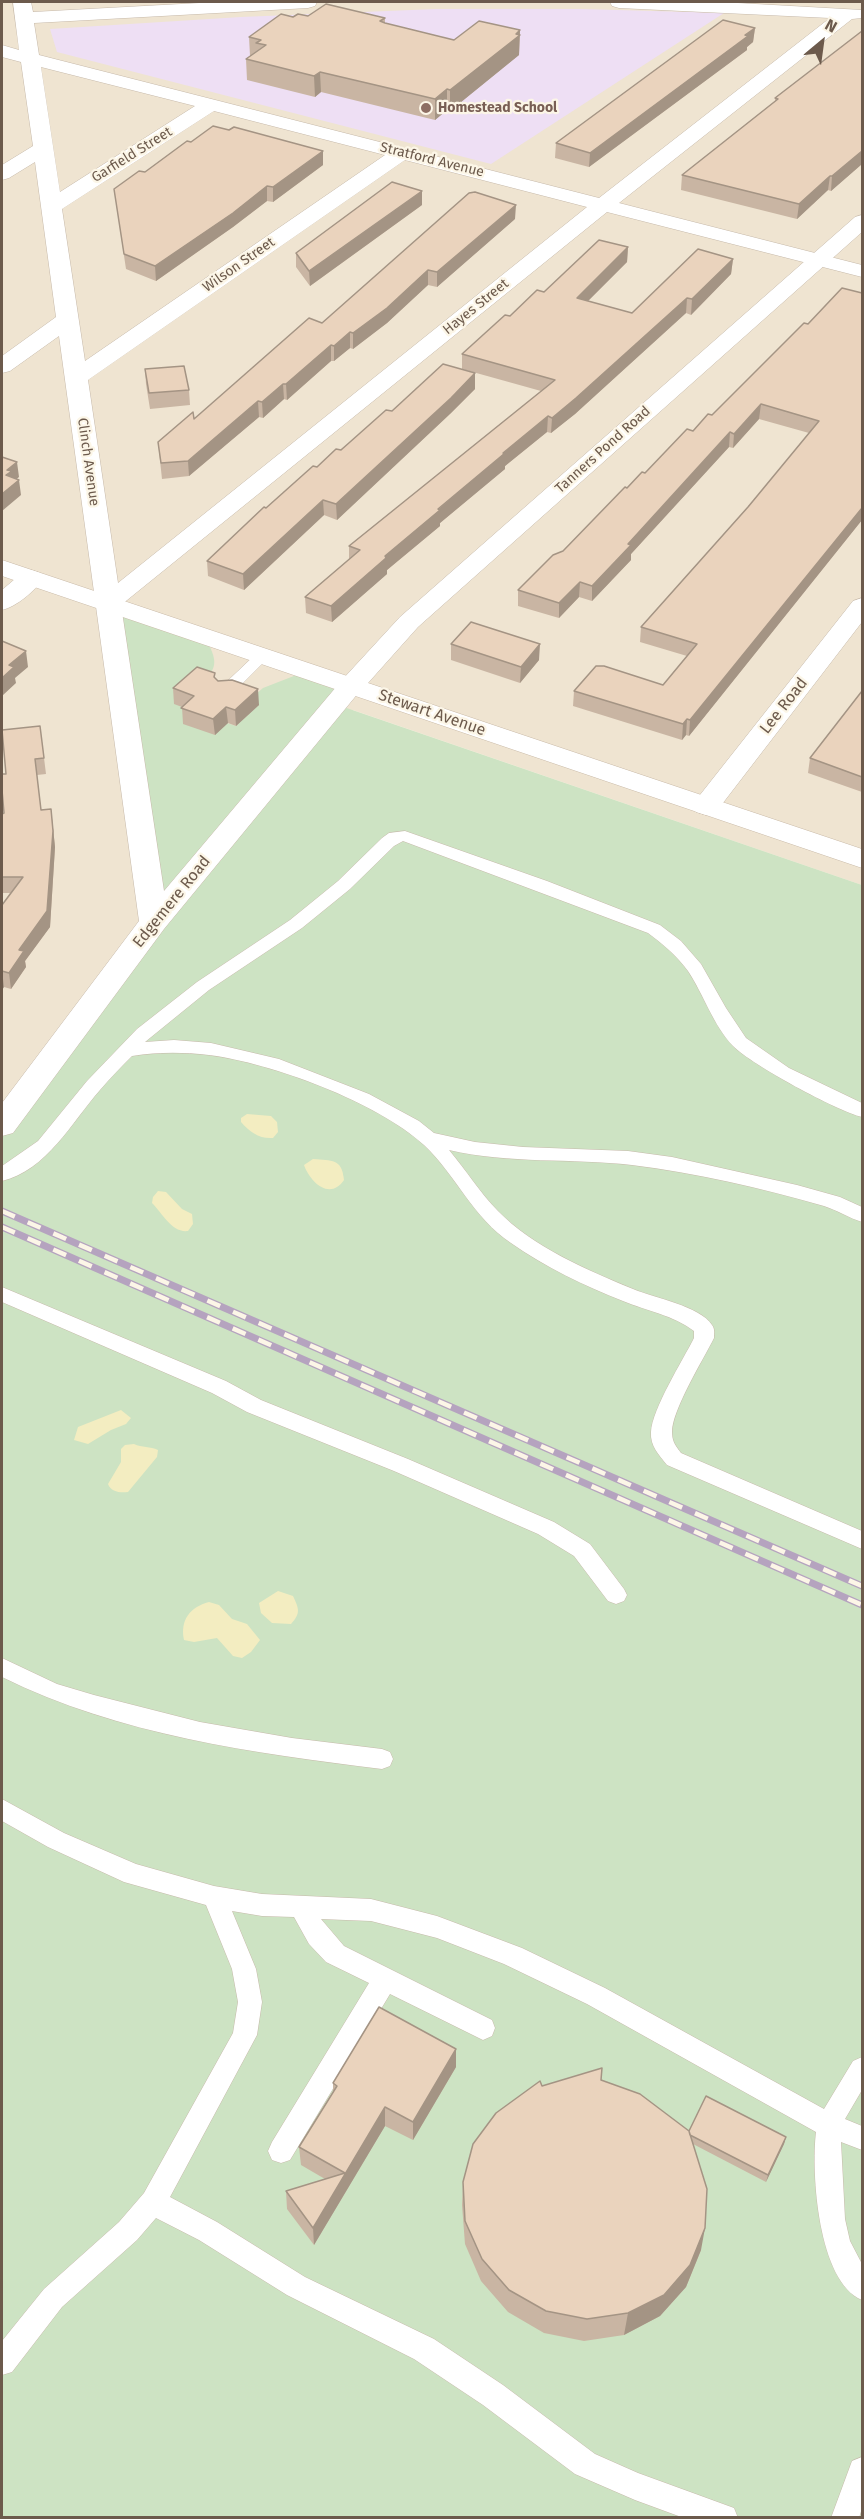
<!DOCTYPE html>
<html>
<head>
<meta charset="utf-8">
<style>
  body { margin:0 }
  #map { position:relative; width:864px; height:2519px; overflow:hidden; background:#f8f2e2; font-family:"Fira Sans",sans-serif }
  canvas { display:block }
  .frame { position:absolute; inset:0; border:3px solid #6c5a4c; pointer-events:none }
  .north { position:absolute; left:792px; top:12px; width:60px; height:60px; -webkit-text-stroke:4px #fcf6e7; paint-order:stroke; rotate:29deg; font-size:16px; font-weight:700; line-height:24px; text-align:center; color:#6c5a4c }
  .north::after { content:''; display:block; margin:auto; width:21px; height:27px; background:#6c5a4c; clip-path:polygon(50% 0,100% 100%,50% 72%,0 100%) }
</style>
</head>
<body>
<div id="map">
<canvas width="864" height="2519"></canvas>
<div class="frame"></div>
<div class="north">N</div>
</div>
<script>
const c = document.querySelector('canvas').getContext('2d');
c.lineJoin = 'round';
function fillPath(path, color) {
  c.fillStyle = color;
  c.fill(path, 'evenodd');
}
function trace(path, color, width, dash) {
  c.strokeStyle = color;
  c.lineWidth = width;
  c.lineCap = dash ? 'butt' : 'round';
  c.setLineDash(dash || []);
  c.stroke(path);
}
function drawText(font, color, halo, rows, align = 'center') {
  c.font = font + ' "Fira Sans",sans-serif';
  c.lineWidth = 4.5;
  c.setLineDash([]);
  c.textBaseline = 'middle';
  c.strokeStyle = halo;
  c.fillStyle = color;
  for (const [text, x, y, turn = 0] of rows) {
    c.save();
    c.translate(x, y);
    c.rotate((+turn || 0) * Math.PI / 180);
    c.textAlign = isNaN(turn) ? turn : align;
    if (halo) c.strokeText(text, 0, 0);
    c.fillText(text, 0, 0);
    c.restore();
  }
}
const residential = new Path2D(`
  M2,2H862V885L353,710L2,1154Z`);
const education = new Path2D(`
  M436,9H582L724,13L491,164L57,52L50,29L241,17Z`);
const green = new Path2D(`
  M115,612L208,643C218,663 216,668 202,684L227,723L236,726L258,705L248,701L263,688L299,674L341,688L332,703L862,885V2517H2V1134L158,923Z`);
const sand = new Path2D(`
  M247,1114L271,1116L277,1122L278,1132L273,1138C259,1139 250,1132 241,1122V1118Z
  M313,1159C332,1161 342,1158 344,1180C330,1201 310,1182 304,1165Z
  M158,1191L166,1192L182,1209L192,1214L193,1224L188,1231C172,1233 163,1214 152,1203L153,1197Z
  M121,1410L131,1418L126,1424L111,1430L88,1444L74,1440L78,1427Z
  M134,1444C142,1448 150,1446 158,1450L157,1457L128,1492C120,1493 111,1492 108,1484L121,1462V1449L125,1445Z
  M278,1591L293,1596C299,1609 301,1613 291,1624L272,1623L261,1613L259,1603Z
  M209,1602L219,1605L232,1619L247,1624L260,1640L251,1652L242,1658L233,1656L217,1638L194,1642L184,1640C180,1620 190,1607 209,1602Z`);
const service = new Path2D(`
  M262,651L270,656L231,695H219L217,692L219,689L257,653Z
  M405,831L547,881L660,925L681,941L701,964L726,1008L746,1038L789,1068L862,1103V1117C837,1111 752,1065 733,1046C713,1025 704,995 688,971C677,956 663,944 648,933L403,841L394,846L350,889L302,928L209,990L145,1042L174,1040L211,1043L279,1059L369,1094L419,1121L434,1133L475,1142L523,1147L628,1151L672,1157L797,1185L840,1197L862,1207V1222C849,1218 837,1210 824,1206C762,1188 696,1173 632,1165C571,1158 510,1164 449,1150C466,1170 480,1193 498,1211C533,1247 587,1270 633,1289C654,1298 700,1306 712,1325C715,1329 714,1333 714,1338C703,1360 672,1410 672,1432C672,1442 676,1446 681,1453L862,1531V1549L667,1465C659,1455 650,1446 651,1432C652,1409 683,1360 694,1338V1331C673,1315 647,1311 623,1301C585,1286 545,1267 511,1243C473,1218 456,1175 424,1145C377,1102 272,1063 209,1055C183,1052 157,1052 132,1056C121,1067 110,1078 100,1090C71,1123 47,1170 2,1181V1166L38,1141L87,1081L137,1029L197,982L290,920L338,881L382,838L389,833Z
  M2,1287L226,1381L261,1400L408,1459L554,1522L590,1544L624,1589L627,1595L624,1601L616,1604L608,1601L574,1556L538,1534L394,1471L247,1412L212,1393L2,1302Z
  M2,1658L57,1684L94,1695L200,1722L292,1738L382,1749L390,1752L393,1759L390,1766L382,1769C253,1753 119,1735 2,1677Z
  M2,1799L64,1833L136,1864L214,1886L262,1894L371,1899L437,1916L522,1948L605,1988L824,2109L853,2061L862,2057V2090L845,2119L862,2126V2150L841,2142L845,2219L850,2241L862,2264V2300C818,2282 811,2173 816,2132L587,2004L504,1964L437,1938L371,1921L321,1919L344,1946L492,2020L495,2028L492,2036L483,2040L390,1994L290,2160L281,2163L272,2160L268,2151L272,2142L369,1983L326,1962L309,1944L294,1917L262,1916L232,1911L256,1969L262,2002L257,2035L170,2197L217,2222L305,2277L434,2339L503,2385L595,2454L638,2473L734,2508L738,2518H684L635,2500L575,2474L483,2405L414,2359L287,2295L199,2240L156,2218L137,2240L62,2307L12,2372L2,2375V2341L44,2289L119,2222L144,2193L233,2033L238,2002L232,1969L206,1905L124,1882L48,1847L2,1821Z
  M862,2457V2508L859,2518H831L852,2461Z`);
const minor = new Path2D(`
  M13,2H31L33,12L218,2H317L315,6L308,8L34,23L39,55L599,198L830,18L619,8L612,6L610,2H720L862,10V18L852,19L619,203L862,265V277L607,212L121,605L164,891L342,680L351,678L360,680L364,686L164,929L13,1133L2,1136V1103L139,921L59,336L10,371L2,373V356L56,317L35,162L9,178L2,180V165L33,146L21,62L2,57V45L19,50ZM41,67L195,106L60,192ZM214,111L385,155L85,361L62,209ZM405,160L587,207L118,583L88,380Z
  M31,570L40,573L44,578C35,591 16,607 2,610V590L22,573Z
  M862,598V622L716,812L706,815L696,812L692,806L696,800L853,601Z`);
const tertiary = new Path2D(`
  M862,215V232L418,627L360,692L351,694L342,692L338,686L342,680L400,617L855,217Z`);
const secondary = new Path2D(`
  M2,560L862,849V868L2,576Z`);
const rail = new Path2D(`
  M2,1211L862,1586
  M2,1227L862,1605`);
const wall = new Path2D(`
  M308,16L385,18V23L454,40L520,30L519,55L450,111L447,110L435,120L321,92L315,97L247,80L246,59L250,56L249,37L293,17Z
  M755,28L753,42L747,47V50L589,167L555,158L556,143Z
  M862,31V164L831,191L828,190L797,219L681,190L682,175L775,101V98Z
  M323,165L273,202L267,201L233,227L156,281L126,269L114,189L145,172Z
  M422,205L310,286L296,267V253Z
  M515,219L437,287L428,285L387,323L353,349L350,348L334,361H331L287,400L284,399L263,418L259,417L189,476L162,479L158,442L194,419L322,323Z
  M628,247L627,262L588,301L632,313L733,259L731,274L691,315L686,313L575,414L551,433L547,432L505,466V469L440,523V526L387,570V574L332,622L306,613L305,597L349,559V546L541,391L462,369V354L510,316L544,292Z
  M862,293V520L689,736L686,735L682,740L573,706L574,691L663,685L687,656L640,642L641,627L748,507L809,433L759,419L733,448L729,447L631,554V560L592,601L579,597L559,618L518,606V590L563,551L627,488L712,415L808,324Z
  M145,369L189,390L190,405L150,409L146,384Z
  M475,373V389L451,413L337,520L324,515L244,590L208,576L207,561L266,508L317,467L392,411Z
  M451,644L539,660L520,683L451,660Z
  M215,673V679L218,681L259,705L236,726L228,723L215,735L183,724L182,707L174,704L173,688Z
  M862,691V792L808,773L810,758Z
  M42,742L46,774L37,775L41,810L51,809L55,847L50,927L25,961L26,967L11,989L4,987L2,990V905L10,893H2V814L4,813L6,774Z
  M456,2049V2067L413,2140L385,2126L314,2245L287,2209L286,2191L325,2179L301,2165L299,2147L333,2092V2083Z
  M601,2080L689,2131L786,2137L784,2144L766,2182L693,2144L701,2250L686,2287L660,2316L624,2335L584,2341L544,2333L508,2312L481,2281L465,2244L462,2205L463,2182L542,2086Z`);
const shadedWall = new Path2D(`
  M755,28L753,42L747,47V50L589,167L590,153Z
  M520,30L519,55L450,111V90Z
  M320,72L321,92L315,97L314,76Z
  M447,89V110L435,120V99Z
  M323,151V165L273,202V187Z
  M862,151V164L831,191L832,176Z
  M830,176L828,190L797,219L799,204Z
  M267,186V201L233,227L156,281L155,266Z
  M422,191V205L310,286L309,271Z
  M516,205L515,219L437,287V272Z
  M628,247L627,262L576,313L577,298Z
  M733,259L731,274L691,315L692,299Z
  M428,270V285L387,323L353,349V333Z
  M687,298L686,313L575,414L551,433L552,418Z
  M350,332V348L334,361V346Z
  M331,345V361L287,400L286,384Z
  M475,373V389L451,413L337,520L336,504Z
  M283,384L284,399L263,418L262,402Z
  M258,401L259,417L189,476L188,461Z
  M761,404L759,419L733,448L734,434Z
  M548,416L547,432L505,466V469L440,523V526L387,570V574L332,622L331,606L385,556L503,453Z
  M730,432L729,447L631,554V560L592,601V586L628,544Z
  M17,462L19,477L13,482L19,480L21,495L2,511V494L7,470Z
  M323,500L324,515L244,590L243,574Z
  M862,508V520L689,736L690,720Z
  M580,582L579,597L559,618V603Z
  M540,644L539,660L520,683L521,667Z
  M26,651L28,667L15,678L16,683L2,696V678L9,665Z
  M258,689L259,705L236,726L235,710Z
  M226,707L228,723L215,735L213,719Z
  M687,719L686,735L682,740L683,724Z
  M51,809L55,847L50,927L25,961L26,967L11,989L9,973L19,950Z
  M2,971L4,987L2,990Z
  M456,2049V2067L413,2140V2122Z
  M385,2107V2126L314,2245L313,2228Z
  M786,2137L784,2144L766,2182L768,2175Z
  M705,2228L701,2250L686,2287L660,2316L624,2335L628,2313Z`);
const building = new Path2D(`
  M326,4L385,18L380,21L385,23L454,40L479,21L520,30L516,34L520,35L450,90L447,89L435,99L320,72L314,76L246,59L266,45L256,43L261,40L249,37L281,14L293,17L298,14L308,16Z
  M723,20L755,28L745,35L748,36L590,153L556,143Z
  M862,31V151L832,176H830L799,204L682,175L778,99L775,98Z
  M213,126L229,130L234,127L323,151L273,187L267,186L233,213L155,266L124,254L114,189L139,171L145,172L187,141L191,142Z
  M392,182L422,191L309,271L296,253Z
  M475,192L516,205L437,272L428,270L387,308L353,333L350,332L334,346L331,345L286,384H283L262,402L258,401L188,461L161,463L158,442L193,412L194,419L309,318L322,323L469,193Z
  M599,240L628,247L577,298L632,313L698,249L733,259L692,299L687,298L576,398L552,418L548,416L503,453H505L438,509L440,510L385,556L386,558L331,606L305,597L360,550L349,546L555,380L462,354L505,315L510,316L537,290L544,292Z
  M842,288L862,293V508L690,720L687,719L683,724L574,691L596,666H604L663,685L697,644L641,627L748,507L819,421L761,404L734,434L730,432L628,544L631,545L592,586L580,582L559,603L518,590L553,555L563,551L625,487L627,488L642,472L645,473L687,429L693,431L708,414L712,415L804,323L808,324Z
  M443,364L475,373L451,398L336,504L323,500L243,574L207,561L264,507L266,508L313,466L317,467L336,449L341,450L386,410L392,411Z
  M184,366L189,390L149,393L145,369Z
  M2,457L17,462L7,470L12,471L6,475L19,480L2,494Z
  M471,622L540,644L521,667L451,644Z
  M2,641L26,651L9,665L14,667L2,678Z
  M197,667L215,673L214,677L218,681L232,680L258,689L235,710L226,707L213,719L181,708L194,696L173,688Z
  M862,691V777L810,758Z
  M40,726L44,758L35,759L41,810L51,809L53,831L47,911L19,950L24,951L9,973L2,971V905L23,877H2V814L4,813L2,790V774H6L2,730Z
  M379,2007L456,2049L413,2122L385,2107L313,2228L286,2191L345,2173L299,2147L337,2086L333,2083Z
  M602,2068L601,2080L640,2094L689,2131L707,2189L705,2228L690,2265L664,2295L628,2313L587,2319L546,2311L509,2290L482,2259L465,2221L463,2182L473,2144L496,2113L540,2081L542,2086Z
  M706,2096L786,2137L768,2175L690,2135L689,2131Z`);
const markers = [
  [426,108,6,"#8d6e63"]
];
const farEducationnames = [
  ["Homestead School",438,108]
];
const farStreetnames = [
  ["Garfield Street",132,155,-32],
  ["Stratford Avenue",432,160,14],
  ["Wilson Street",239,265,-35],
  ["Hayes Street",476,307,-39],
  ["Tanners Pond Road",603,450,-42],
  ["Clinch Avenue",88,462,82]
];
const streetNames = [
  ["Lee Road",784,706,-52],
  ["Stewart Avenue",432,713,19],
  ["Edgemere Road",172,902,-51]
];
fillPath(residential, '#efe4d1');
fillPath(education, '#eedff4');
fillPath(green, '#cde3c3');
fillPath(sand, '#f3edc1');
trace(service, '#c7baab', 1);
trace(minor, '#c7baab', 1);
trace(tertiary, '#c7baab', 1);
trace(secondary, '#cabba9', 1);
fillPath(service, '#fff');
fillPath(minor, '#fff');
fillPath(tertiary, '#fff');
fillPath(secondary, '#fff');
trace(rail, '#b5a3bf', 7);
trace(rail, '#fcf6e7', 4.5, [14]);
fillPath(wall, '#c9b5a3');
fillPath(shadedWall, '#a49484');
fillPath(building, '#ead3bd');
trace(building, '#a49484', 1.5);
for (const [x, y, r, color] of markers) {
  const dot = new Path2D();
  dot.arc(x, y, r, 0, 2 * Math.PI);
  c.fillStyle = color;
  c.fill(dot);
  trace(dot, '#fcf6e7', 2);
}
drawText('bold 14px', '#785e54', '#fcf6e7', farEducationnames, 'left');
drawText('14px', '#6c5a4c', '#fcf6e7', farStreetnames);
drawText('16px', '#6c5a4c', '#fcf6e7', streetNames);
</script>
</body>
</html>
